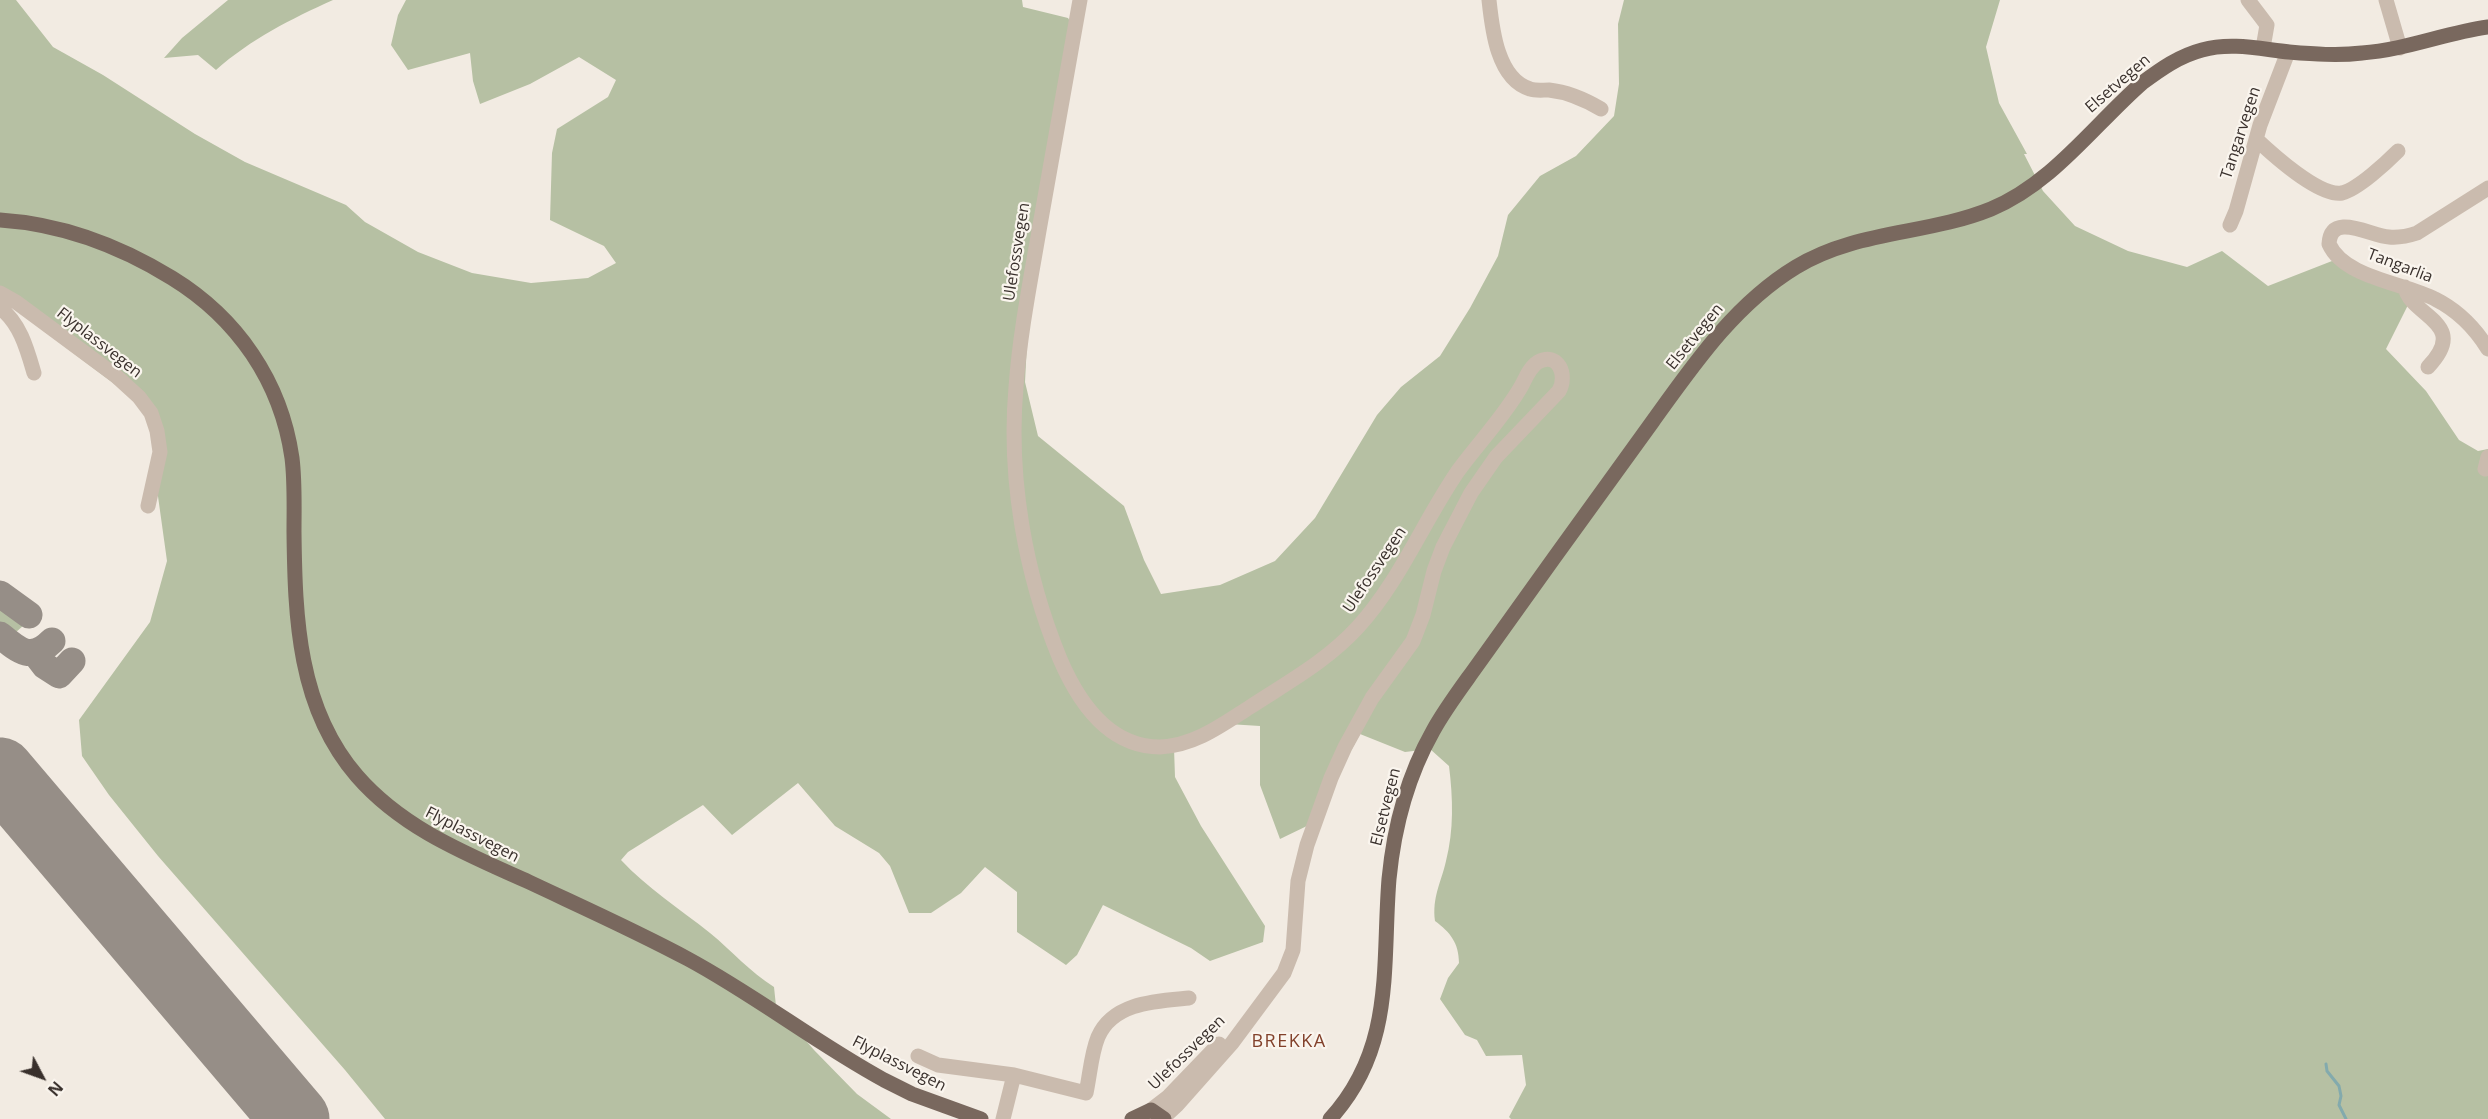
<!DOCTYPE html>
<html>
<head>
<meta charset="utf-8">
<style>
  body { margin:0 }
  #map { position:relative; width:2488px; height:1119px; overflow:hidden; background:#f2ebe2; font-family:"Open Sans",sans-serif }
  canvas { display:block }
  .north { position:absolute; left:12px; top:1047px; width:60px; height:60px; -webkit-text-stroke:4px #faf5ee; paint-order:stroke; rotate:131deg; font-size:16px; font-weight:700; line-height:24px; text-align:center; color:#39302c }
  .north::after { content:''; display:block; margin:auto; width:21px; height:27px; background:#39302c; clip-path:polygon(50% 0,100% 100%,50% 72%,0 100%) }
</style>
</head>
<body>
<div id="map">
<canvas width="2488" height="1119"></canvas>
<div class="north">N</div>
</div>
<script>
const c = document.querySelector('canvas').getContext('2d');
c.lineJoin = 'round';
function fillPath(path, color) {
  c.fillStyle = color;
  c.fill(path, 'evenodd');
}
function trace(path, color, width, dash) {
  c.strokeStyle = color;
  c.lineWidth = width;
  c.lineCap = dash ? 'butt' : 'round';
  c.setLineDash(dash || []);
  c.stroke(path);
}
function drawText(font, color, halo, rows, align = 'center') {
  c.font = font + ' "Open Sans",sans-serif';
  c.lineWidth = 4.5;
  c.setLineDash([]);
  c.textBaseline = 'middle';
  c.strokeStyle = halo;
  c.fillStyle = color;
  for (const [text, x, y, turn = 0] of rows) {
    c.save();
    c.translate(x, y);
    c.rotate((+turn || 0) * Math.PI / 180);
    c.textAlign = isNaN(turn) ? turn : align;
    if (halo) c.strokeText(text, 0, 0);
    c.fillText(text, 0, 0);
    c.restore();
  }
}
const green = new Path2D(`
  M0,0H16L53,47L103,75L195,134L245,162L346,205L365,222L418,252L472,273L531,283L588,278L616,263L604,246L550,220L552,153L557,129L608,97L616,80L579,57L530,84L480,104L473,81L470,53L408,70L391,45L398,15L406,0H1022L1023,7L1068,18L1079,35L1028,324L1025,382L1038,436L1124,506L1144,560L1161,594L1220,585L1275,561L1315,518L1377,415L1401,387L1440,356L1470,308L1498,256L1508,215L1540,176L1576,156L1614,116L1619,84L1618,24L1624,0H2000L1986,47L1999,103L2027,154H2024L2043,191L2075,226L2128,251L2187,267L2222,251L2268,286L2332,261L2398,289L2408,305L2386,349L2426,391L2459,440L2478,451L2488,449V1119H1511L1509,1117L1526,1085L1522,1055L1486,1056L1477,1040L1465,1035L1440,999L1448,978L1459,963C1459,943 1450,932 1435,921C1432,897 1441,883 1446,861C1454,830 1453,798 1449,766L1430,749L1405,752L1360,734L1311,824L1280,839L1260,785V726L1228,724L1174,748L1175,777L1201,826L1265,926L1263,942L1210,961L1191,948L1103,905L1077,955L1066,965L1017,932V892L985,867L961,893L931,913H909L890,866L879,853L835,826L798,783L732,835L703,805L628,852L621,860C647,888 680,909 710,933C732,951 750,972 774,987L776,1006L814,1050L857,1094L891,1119H385L345,1070L158,856L109,795L82,756L79,720L150,622L167,561L156,482L157,416L0,298Z
  M228,0H333C291,19 251,39 216,70L198,55L164,58L182,38Z
  M0,609L24,625L15,633L0,624Z`);
const stream = new Path2D(`
  M2326,1064L2327,1071L2339,1086L2341,1096L2339,1105L2346,1119`);
const taxiway = new Path2D(`
  M0,594L29,615
  M0,635C19,651 31,662 52,641
  M35,653L45,666L59,675L72,661
  M0,800L16,803L41,820`);
const runway = new Path2D(`
  M0,772L295,1119`);
const minor = new Path2D(`
  M1080,0C1066,75 1053,150 1040,225C1031,278 1020,332 1016,387C1008,478 1025,574 1060,659C1078,701 1108,747 1160,747C1194,746 1222,725 1250,707C1288,682 1327,661 1358,627C1400,581 1423,522 1458,471C1479,442 1504,417 1522,385C1526,377 1530,367 1538,362C1558,351 1568,375 1559,391L1496,457L1471,493L1443,547L1434,571L1423,615L1413,641L1372,698L1345,747L1331,778L1307,845L1298,881L1293,950L1284,973L1232,1043L1177,1105L1162,1119
  M1489,0C1492,28 1497,79 1530,89C1536,91 1542,90 1549,90C1568,92 1584,99 1601,109
  M2248,0L2267,25L2263,48
  M2386,0L2400,48
  M2256,139C2272,154 2319,197 2342,193C2358,189 2386,163 2398,151
  M2488,188L2417,233C2408,236 2399,238 2389,237C2371,236 2331,211 2329,244C2344,278 2405,283 2435,299C2457,310 2475,328 2488,349
  M2230,225L2236,211L2260,125L2288,52
  M2405,287C2410,317 2471,322 2428,367
  M0,293L16,302L116,376L139,397L151,413L157,431L160,452L148,506
  M0,308C20,323 27,349 34,373
  M2485,469L2488,457
  M918,1056L938,1065L1014,1075L1086,1093C1090,1075 1091,1054 1098,1037C1113,1002 1157,1001 1189,998
  M1003,1119L1014,1075
  M1151,1119V1110L1168,1097L1219,1044`);
const major = new Path2D(`
  M0,220C61,224 120,246 172,278C237,318 281,381 292,458C295,482 294,508 294,532C295,618 298,708 357,776C403,829 467,854 529,882C582,907 636,931 688,959C755,995 816,1043 884,1080L912,1094L981,1119
  M1132,1119L1151,1110L1164,1119
  M1330,1119C1395,1048 1382,967 1389,879C1394,827 1407,777 1433,731C1445,709 1461,688 1476,667C1502,631 1528,594 1554,558C1587,512 1620,466 1653,421C1694,364 1735,304 1796,267C1857,230 1927,235 1991,209C2052,184 2094,125 2142,83C2161,69 2179,56 2202,50C2231,42 2260,49 2289,52C2313,54 2338,56 2362,53C2405,50 2445,33 2488,27`);
const streetNames = [
  ["Elsetvegen",2118,84,-41],
  ["Tangarvegen",2241,133,-72],
  ["Ulefossvegen",1017,252,-81],
  ["Tangarlia",2400,266,21],
  ["Elsetvegen",1695,337,-51],
  ["Flyplassvegen",99,343,38],
  ["Ulefossvegen",1375,570,-56],
  ["Elsetvegen",1386,807,-76],
  ["Flyplassvegen",472,835,27],
  ["Ulefossvegen",1187,1053,-44],
  ["Flyplassvegen",899,1064,27]
];
const neighbourhoodNames = [
  ["BREKKA",1289,1042]
];
fillPath(green, '#b6c0a3');
trace(stream, '#83aaad', 3);
trace(taxiway, '#968e87', 27);
trace(runway, '#968e87', 69);
trace(minor, '#cabbae', 15);
trace(major, '#79685e', 15);
drawText('16px', '#39302c', '#faf5ee', streetNames);
c.letterSpacing = '1.5px';
drawText('18px', '#82412b', '#faf5ee', neighbourhoodNames);
c.letterSpacing = '0px';
</script>
</body>
</html>
